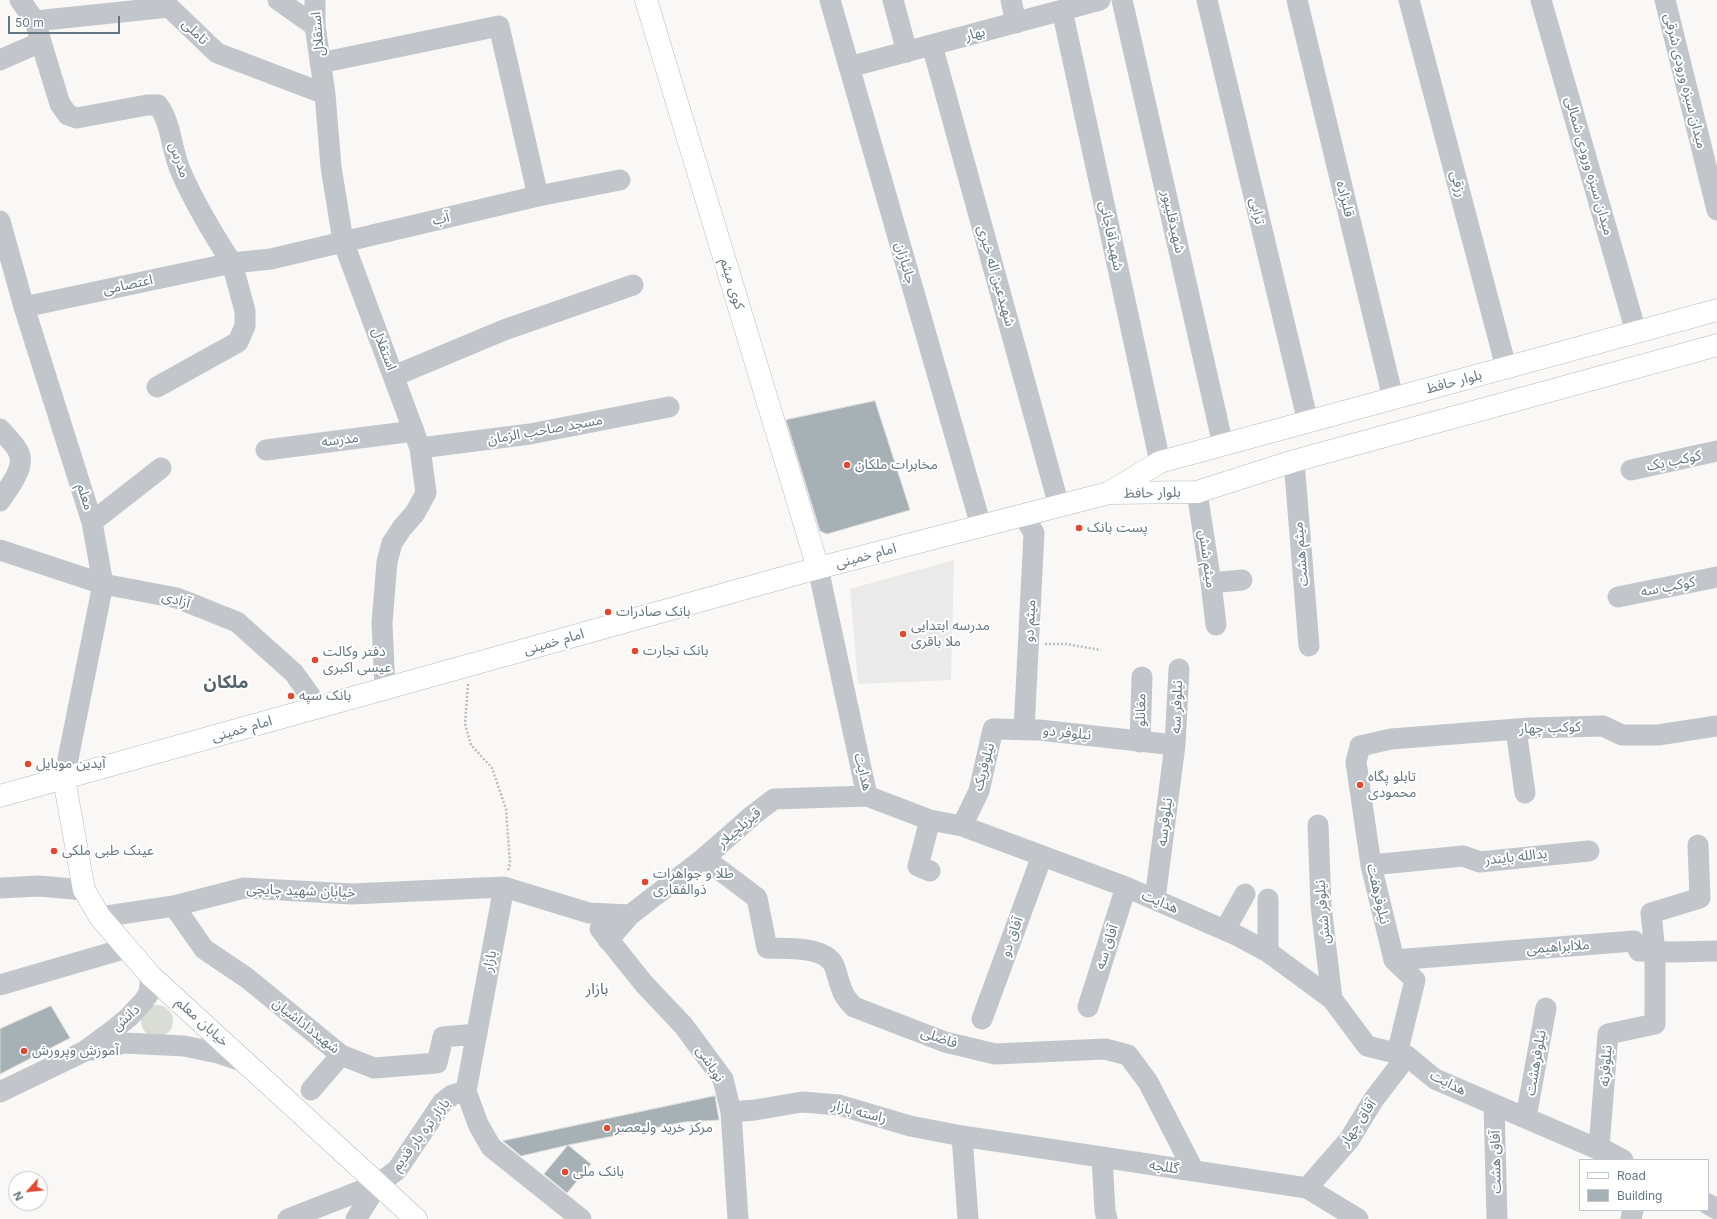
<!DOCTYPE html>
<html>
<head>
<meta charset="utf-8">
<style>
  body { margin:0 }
  #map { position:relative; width:1717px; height:1219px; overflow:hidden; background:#f9f8f6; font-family:Inter,sans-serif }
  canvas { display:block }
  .legend { position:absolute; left:1579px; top:1159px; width:130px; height:52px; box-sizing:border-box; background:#fff; border:1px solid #c1c8cd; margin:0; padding:5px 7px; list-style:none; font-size:12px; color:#647681 }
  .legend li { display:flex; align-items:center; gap:8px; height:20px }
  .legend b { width:20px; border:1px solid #c1c8cd }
  .north { position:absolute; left:8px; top:1171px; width:40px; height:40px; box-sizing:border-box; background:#fff; border:1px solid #c1c8cd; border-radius:50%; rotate:243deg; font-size:11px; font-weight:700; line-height:16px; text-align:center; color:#647681 }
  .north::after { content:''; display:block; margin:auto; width:14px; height:18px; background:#e0492e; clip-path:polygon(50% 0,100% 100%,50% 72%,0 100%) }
  .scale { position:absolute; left:8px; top:16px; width:112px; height:18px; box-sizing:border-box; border:2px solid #647681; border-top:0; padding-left:5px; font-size:12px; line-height:14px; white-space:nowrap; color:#647681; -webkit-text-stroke:3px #fff; paint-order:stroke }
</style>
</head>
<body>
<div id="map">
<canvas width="1717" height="1219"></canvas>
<ul class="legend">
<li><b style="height:5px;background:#fff"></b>Road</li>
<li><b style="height:11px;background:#a6b0b5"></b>Building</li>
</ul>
<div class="north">N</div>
<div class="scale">50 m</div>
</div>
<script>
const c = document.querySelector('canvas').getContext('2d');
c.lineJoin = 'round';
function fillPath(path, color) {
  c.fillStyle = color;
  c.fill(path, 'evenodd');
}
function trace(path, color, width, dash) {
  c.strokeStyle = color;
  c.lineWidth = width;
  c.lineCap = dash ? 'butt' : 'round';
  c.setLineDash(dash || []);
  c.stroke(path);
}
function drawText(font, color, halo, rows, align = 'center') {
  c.font = font + ' Inter,"Noto Sans Arabic",sans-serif';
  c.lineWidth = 4;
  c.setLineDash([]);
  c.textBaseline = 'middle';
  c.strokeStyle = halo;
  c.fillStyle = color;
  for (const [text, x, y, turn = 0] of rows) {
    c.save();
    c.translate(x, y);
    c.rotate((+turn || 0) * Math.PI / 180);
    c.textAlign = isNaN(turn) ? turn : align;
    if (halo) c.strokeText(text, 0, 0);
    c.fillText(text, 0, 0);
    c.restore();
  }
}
const built = new Path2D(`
  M954,560L951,680L858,684L850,589Z`);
const green = new Path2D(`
  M141 1021a16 16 0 1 1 32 0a16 16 0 1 1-32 0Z`);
const building = new Path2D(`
  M875,401L910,510L827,534L820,531L786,420Z
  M51,1006L70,1038L0,1074V1029Z
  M715,1096L719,1120L684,1122L568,1145L591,1164L567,1193L544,1174L568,1145L521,1156L503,1141Z`);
const path = new Path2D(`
  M1045,644H1066L1101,650
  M468,684L465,724L471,745L492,768L506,809L510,863L508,871`);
const minor = new Path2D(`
  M278,0L315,26
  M315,0V26L325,94L331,167L343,241L420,448L426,493L415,513L402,528L392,543L387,562L382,623L385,689
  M830,0L981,526
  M893,0L907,52
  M1011,0L1016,23
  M1122,0L1223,445
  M1207,0L1308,422
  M1297,0L1393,398
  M1409,0L1506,367
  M1541,0L1636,332
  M1665,0L1717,210
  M1062,10L1160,462
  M35,21L169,7L217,53L325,94
  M41,42L60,104L68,115L77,118L147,105H158C172,124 171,150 181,172C195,204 213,234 232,263L271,259L538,196L499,26L320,63
  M932,45L1059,506
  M0,60L41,42L35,21L20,0
  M849,67L1100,0
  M538,196L620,180
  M0,221L24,307L92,522L103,584L64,779
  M24,307L232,263L245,311V326L238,342L157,387
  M394,376L504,330L633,285
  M0,429C6,436 14,443 18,451C27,467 8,488 0,501
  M420,448L530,434L669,407
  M266,450L414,431
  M1294,461L1309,646
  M1631,470L1717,451
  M1197,492L1211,583L1216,625
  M1023,515L1034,533L1024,730
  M92,522L161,468
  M0,550L103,584L177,598L237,622L294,673L319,708
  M818,568L867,796L930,820L962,826L1126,887L1238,936L1268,952L1332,999L1367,1046L1407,1056L1435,1079L1600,1150L1599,1147L1623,1160
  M1211,583L1242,580
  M1618,597L1717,577
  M1516,730L1525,793
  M1140,742L1142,677
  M930,820L918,866L930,871
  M1318,825L1321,906L1332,999
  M962,826L979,791L993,729L1039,730L1175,745
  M704,858L757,898L767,948C787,949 828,945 835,968C841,986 840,993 854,1007L945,1042L995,1054L1105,1049L1128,1055L1148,1082L1194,1171
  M1371,865L1463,856L1480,862L1589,851
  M504,887L466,1091L478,1124L491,1147L581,1219
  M0,888L39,886L84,890
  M1155,899L1175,745L1179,669
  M1268,899V952
  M174,906L204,949L247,978L341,1055L374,1068L437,1063L443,1037L477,1034
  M630,915L704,858L753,815L774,799L867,796
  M100,917L174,906L244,888L352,894L504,887L589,913L630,915L608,940
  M600,929L645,985L683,1025L723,1079L731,1112L738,1219
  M1225,930L1245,894
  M1394,960L1634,941L1639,951L1673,952L1717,951
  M0,985L127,948
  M1088,1007L1126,887
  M982,1019L1042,856
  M92,1050L125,1043L184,1046L218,1053L245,1062
  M1397,1054L1415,980L1394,960L1371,865L1356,762L1360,746L1391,739L1530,728L1603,726L1622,735H1658L1717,726
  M311,1090L341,1055
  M0,1092L85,1051L112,1031L129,1017L143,1002L149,993L151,976
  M1494,1105L1497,1219
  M731,1112L755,1110L802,1102L839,1105L910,1126L962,1136L1307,1188L1358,1219
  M1526,1117L1546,1008
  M962,1136L968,1219
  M1599,1147L1608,1034L1655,1024V952L1651,913L1700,898L1698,845
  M1102,1157L1105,1211L1107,1219
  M1307,1188L1349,1140L1374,1099L1407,1056
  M1708,1204L1717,1209
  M288,1219L378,1184L397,1170L442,1103L452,1095L466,1091
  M356,1219L378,1184
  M1631,1219L1633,1210`);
const major = new Path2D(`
  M646,0L818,568
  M1110,492L1160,462L1717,310
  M64,779L84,890L100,917L151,976L416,1219
  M0,796L818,568L1109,493L1197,492L1294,461L1717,345`);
const markers = [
  [847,465,4,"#e0492e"],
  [1079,528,4,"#e0492e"],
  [608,612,4,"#e0492e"],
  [903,634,4,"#e0492e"],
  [635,651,4,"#e0492e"],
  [315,660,4,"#e0492e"],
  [291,696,4,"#e0492e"],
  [28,764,4,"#e0492e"],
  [1360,785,4,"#e0492e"],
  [54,851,4,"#e0492e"],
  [645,882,4,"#e0492e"],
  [24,1051,4,"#e0492e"],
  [607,1128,4,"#e0492e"],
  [565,1172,4,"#e0492e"]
];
const streetNames = [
  ["تاملی",195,32,44],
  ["استقلال",318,34,-95],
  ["بهار",975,34,-15],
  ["میدان سبزه ورودی شرقی",1685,81,76],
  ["مدرس",179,160,71],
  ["میدان سبزه ورودی شمالی",1589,166,74],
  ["رزقی",1458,184,75],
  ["قلیزاده",1345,199,76],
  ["ترابی",1257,211,77],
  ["آب",441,219,-13],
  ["شهیدقلیپور",1173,222,77],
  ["شهیدآقاجانی",1111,236,78],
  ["جانبازان",905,263,74],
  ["شهیدعین اله خیری",996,276,74],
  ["کوی میثم",732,284,73],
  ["اعتصامی",128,285,-12],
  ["استقلال",384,349,69],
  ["بلوار حافظ",1454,382,-15],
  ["مسجد صاحب الزمان",545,430,-10],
  ["مدرسه",340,440,-7],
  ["کوکب یک",1674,461,-12],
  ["بلوار حافظ",1152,493,-1],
  ["معلم",85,497,72],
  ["میثم هشت",1301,554,-95],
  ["امام خمینی",866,556,-15],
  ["میثم شش",1207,559,82],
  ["کوکب سه",1668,587,-11],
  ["آزادی",176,600,16],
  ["میثم دو",1030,621,-87],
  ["امام خمینی",554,642,-16],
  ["نیلوفر سه",1177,707,-88],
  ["مغانلو",1141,710,-89],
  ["کوکب چهار",1550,728,-2],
  ["امام خمینی",242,729,-16],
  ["نیلوفر دو",1067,733,6],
  ["نیلوفریک",984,767,-75],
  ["هدایت",863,772,76],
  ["نیلوفرسه",1165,822,-83],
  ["قیزیلچیلار",739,828,-41],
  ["یدالله بایندر",1516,857,-6],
  ["خیابان شهید چایچی",301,891,2],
  ["نیلوفرهفت",1378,894,77],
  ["هدایت",1160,902,23],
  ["نیلوفر شش",1323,912,-95],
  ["آفاق دو",1012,937,-70],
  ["آفاق سه",1107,947,-72],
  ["ملاابراهیمی",1558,947,-4],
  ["بازار",490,961,-78],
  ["دانش",126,1018,-42],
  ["خیابان معلم",202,1022,42],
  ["شهیدداداشیان",306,1026,38],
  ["فاضلی",939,1038,19],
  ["نیلوفرهشت",1536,1063,-80],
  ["نوباشی",710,1064,57],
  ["نیلوفرنه",1606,1066,-86],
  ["هدایت",1448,1083,27],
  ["راسته بازار",859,1112,14],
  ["آفاق چهار",1358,1123,-56],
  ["بازار تره بار قدیم",421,1135,-53],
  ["آفاق هشت",1496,1162,-91],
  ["گللجه",1164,1167,9]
];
const poiNames = [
  ["مخابرات ملکان",855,465],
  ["پست بانک",1087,528],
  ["بانک صادرات",616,612],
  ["مدرسه ابتدایی",911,626],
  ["ملا باقری",911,642],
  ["بانک تجارت",643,651],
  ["دفتر وکالت",323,652],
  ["عیسی اکبری",323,668],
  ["بانک سپه",299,696],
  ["آیدین موبایل",36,764],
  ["تابلو پگاه",1368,777],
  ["محمودی",1368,793],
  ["عینک طبی ملکی",62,851],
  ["طلا و جواهرات",653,874],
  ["ذوالفقاری",653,890],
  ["آموزش وپرورش",32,1051],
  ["مرکز خرید ولیعصر",615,1128],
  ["بانک ملی",573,1172]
];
const neighbourhoodNames = [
  ["بازار",597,989]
];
const districtNames = [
  ["ملکان",226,683]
];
fillPath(built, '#e9eae9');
fillPath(green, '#d9ddd5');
fillPath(building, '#a6b0b5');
trace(building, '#dadad8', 1);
trace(major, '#b3b9bc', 23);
trace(path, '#babdc0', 2.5, [2, 2]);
trace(minor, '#c2c6ca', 21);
trace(major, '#fff', 22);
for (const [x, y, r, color] of markers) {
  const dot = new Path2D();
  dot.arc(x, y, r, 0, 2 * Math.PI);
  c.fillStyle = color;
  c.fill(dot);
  trace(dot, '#fff', 1.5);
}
drawText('14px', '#647681', '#fff', streetNames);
drawText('14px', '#647681', '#fff', poiNames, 'left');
drawText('15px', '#56646c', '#fff', neighbourhoodNames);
drawText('bold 18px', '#56646c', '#fff', districtNames);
</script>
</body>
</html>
